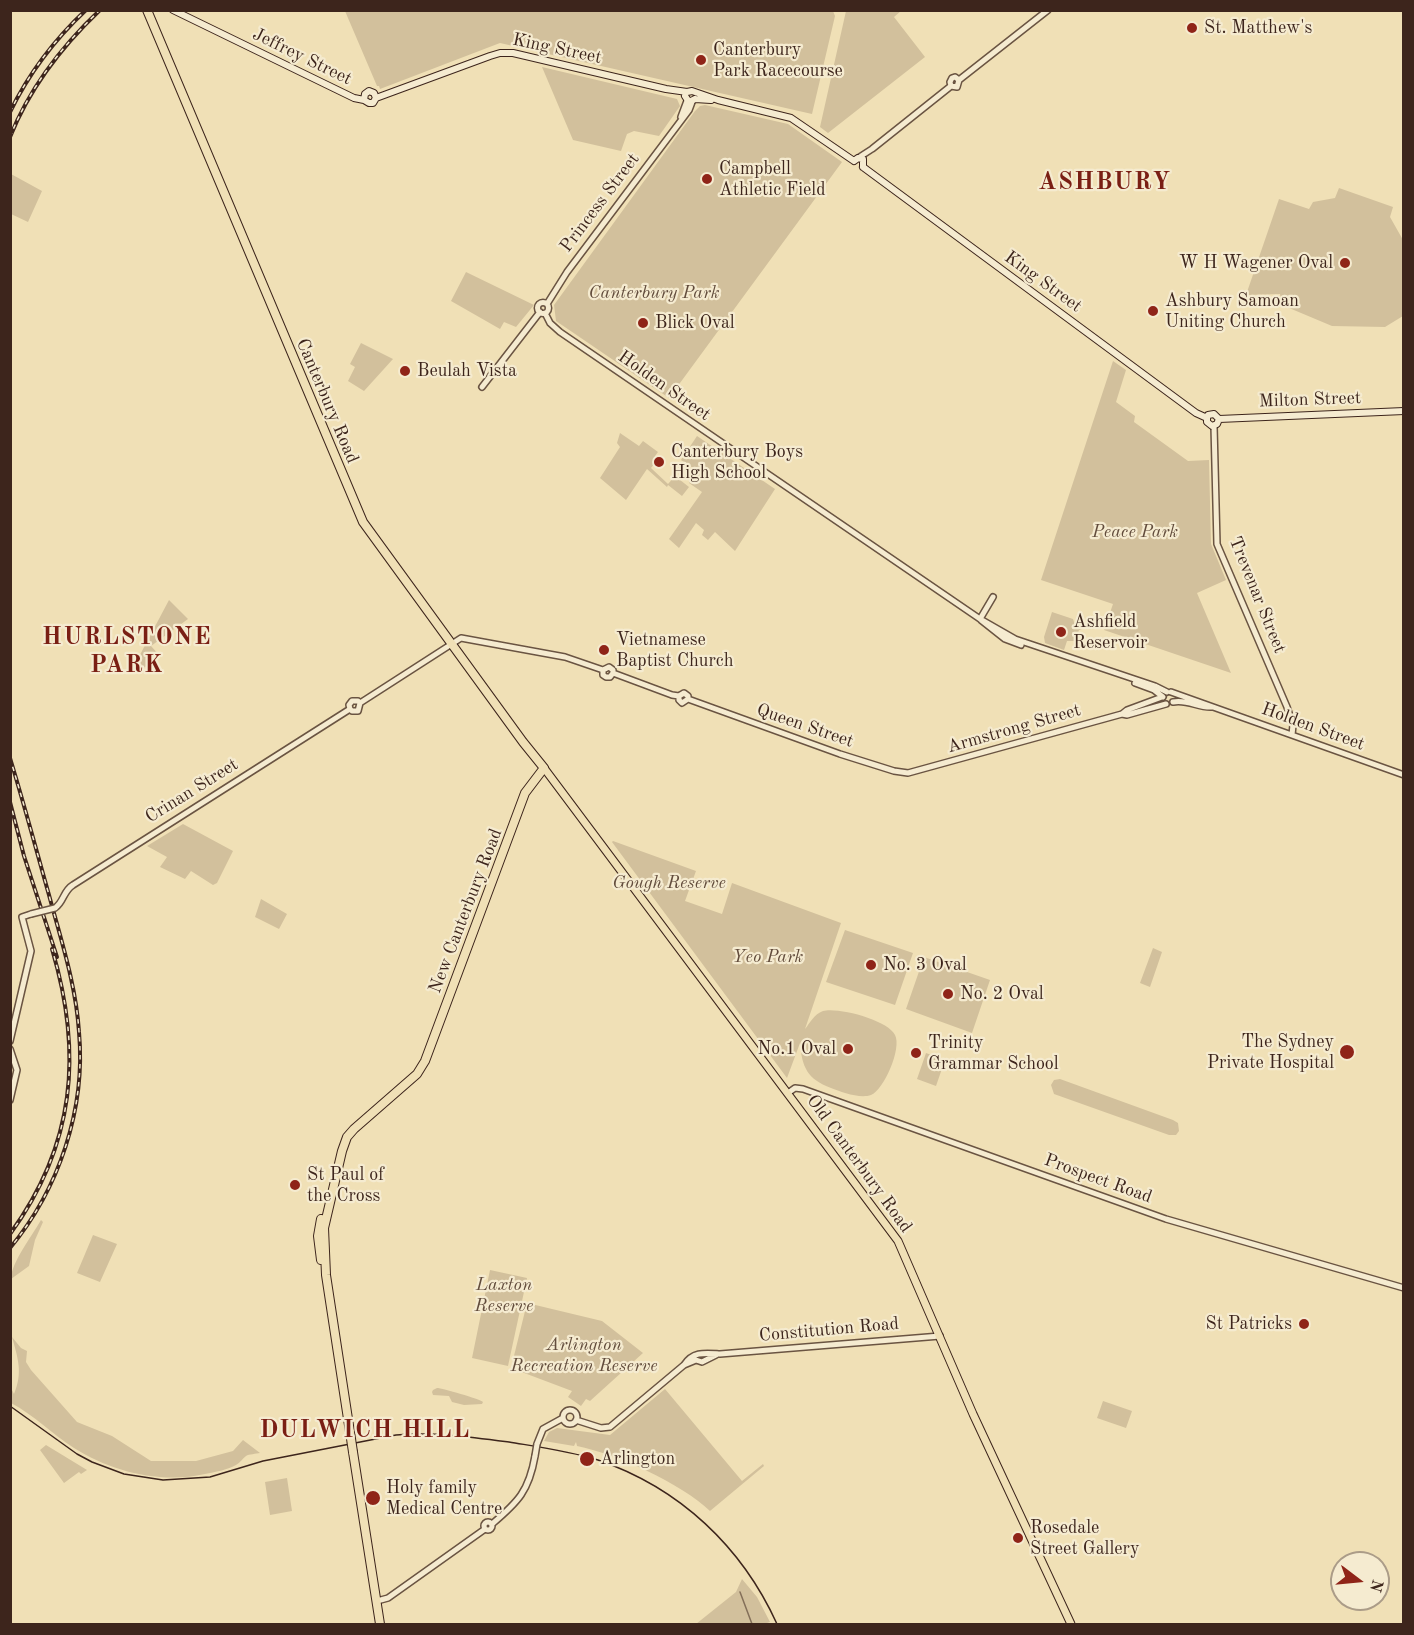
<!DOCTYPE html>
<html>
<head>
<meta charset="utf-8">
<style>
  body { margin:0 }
  #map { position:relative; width:1414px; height:1635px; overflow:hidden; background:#f0e0b6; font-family:"Old Standard TT",serif }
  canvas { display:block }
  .frame { position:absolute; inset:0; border:12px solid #3d251c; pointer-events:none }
  .north { position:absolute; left:1330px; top:1551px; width:60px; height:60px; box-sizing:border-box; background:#f5ebd0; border:2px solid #ab9c88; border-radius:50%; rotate:106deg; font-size:16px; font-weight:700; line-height:24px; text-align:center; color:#3d251c }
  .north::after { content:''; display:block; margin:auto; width:21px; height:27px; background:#8f2418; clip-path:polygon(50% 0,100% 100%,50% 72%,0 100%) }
</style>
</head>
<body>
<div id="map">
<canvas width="1414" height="1635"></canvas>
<div class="frame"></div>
<div class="north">N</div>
</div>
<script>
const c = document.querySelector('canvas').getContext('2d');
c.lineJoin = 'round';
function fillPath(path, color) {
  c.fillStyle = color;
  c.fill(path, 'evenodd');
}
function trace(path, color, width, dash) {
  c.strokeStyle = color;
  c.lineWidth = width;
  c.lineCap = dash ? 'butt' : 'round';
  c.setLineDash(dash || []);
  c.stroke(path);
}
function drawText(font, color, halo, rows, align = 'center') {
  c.font = font + ' "Old Standard TT",serif';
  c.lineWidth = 4.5;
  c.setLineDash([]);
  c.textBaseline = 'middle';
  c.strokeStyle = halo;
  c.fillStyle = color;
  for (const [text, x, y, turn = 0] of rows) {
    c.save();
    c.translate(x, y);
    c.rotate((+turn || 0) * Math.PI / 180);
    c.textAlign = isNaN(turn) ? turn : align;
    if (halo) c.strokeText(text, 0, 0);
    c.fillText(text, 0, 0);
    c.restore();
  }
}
const green = new Path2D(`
  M833,11L835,16L812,114L500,43L380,89L379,86H377L345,11Z
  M846,11H901L894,17L925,57L828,133L820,127Z
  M542,67L677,99L680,106L659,136L634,131L627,134L621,151L573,140Z
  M705,105L788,124L842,162L669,398L556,321L554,305L695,111L700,106Z
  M11,174L42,191L28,222L11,214Z
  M1339,188L1393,207L1390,217L1403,240V316L1385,327L1332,326L1282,305L1280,294L1246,295L1279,199L1309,209L1313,202L1335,198Z
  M466,272L534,305L516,327L504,322L500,329L451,301Z
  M361,343L393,359L364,391L348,381L355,367L350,364Z
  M1113,361L1126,370L1116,402L1135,416L1134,422L1188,461L1209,460L1211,544L1226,580L1197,593L1231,673L1104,630L1113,604L1041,580Z
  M620,433L639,446L643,441L658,452L655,456L658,459L651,468L668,484L675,476L689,487L682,496L668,485L667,487L647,469L626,500L600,478L620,447L617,443Z
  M697,436L775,489L735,551L715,532L708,540L702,535L704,530L696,523L679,548L669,539L702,492L689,483L696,470L681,460Z
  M169,600L188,619L151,646L160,656L137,673L133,668Z
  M1052,612L1073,619L1076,628L1082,630H1079L1075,641H1067L1064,650L1045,643L1044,637Z
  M183,824L233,851L217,883L213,885L191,871L185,879L160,867L167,857L147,846Z
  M613,841L696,871L685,901L722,914L732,883L841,923L805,1029C810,1023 814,1014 823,1011C838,1007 888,1020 895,1035C902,1048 884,1090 871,1095C860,1099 841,1092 831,1088C807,1079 802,1067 800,1043L787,1078L612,842Z
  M261,899L287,914L279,929L255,917Z
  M845,930L913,953L895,1005L826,982Z
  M1153,948L1162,952L1150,987L1140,983Z
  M924,957L990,980L972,1033L906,1009Z
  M926,1053L945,1060L936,1086L917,1079Z
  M1060,1079L1173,1120L1178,1123L1179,1131L1176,1135H1169L1054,1094L1051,1085L1054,1080Z
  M41,1220L43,1222L35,1240L29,1266L11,1279C11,1263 32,1236 41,1220Z
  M93,1235L117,1244L100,1282L77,1273Z
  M490,1270L527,1278L508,1366L472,1358Z
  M527,1303L602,1321L643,1353L590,1401L586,1399L581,1406L568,1397L572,1391L511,1368Z
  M12,1337L21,1348L27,1351L26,1362L31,1370L77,1422L112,1436L151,1461H196L233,1451L243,1440L260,1453C256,1454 249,1454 246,1456C243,1458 240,1463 236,1465C227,1470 215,1472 205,1474C161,1484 112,1472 74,1448C52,1434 34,1415 11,1403V1388L14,1394C23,1372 18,1359 12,1337Z
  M437,1388C442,1388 480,1399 483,1402L482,1404L464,1405L452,1402L449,1396L433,1395L432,1392L433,1390Z
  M665,1389L742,1481L763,1464L764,1466L710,1511C681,1483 616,1454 577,1446L576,1442L574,1446L544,1441L549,1432L557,1428L610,1435Z
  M1103,1401L1132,1411L1126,1428L1097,1418Z
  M46,1445L87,1470L81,1474L79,1472L64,1483L40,1450Z
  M287,1478L292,1511L270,1515L265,1482Z
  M742,1579L757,1597L770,1622L764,1624H696L736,1592Z`);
const stream = new Path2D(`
  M740,1592L752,1624`);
const tertiary = new Path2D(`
  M951,86L950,82L952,78L955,77L959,80
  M681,117L687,101
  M858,158L872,149L951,86L957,87L959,80L1048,10
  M537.5 308a5.5 5.5 0 1 1 11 0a5.5 5.5 0 1 1-11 0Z
  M547,304L567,272L689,110L692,102
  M545,313L550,323L560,332L980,619L1015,639L1155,686L1167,692
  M482,387L540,312
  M1214,426L1217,544L1287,707L1293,725L1292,735
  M980,619L993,597
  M981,620L1005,639L1021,645
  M603,670V675L606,677H610L613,673
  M603,670L609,667L613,670V673
  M613,673L672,695L679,696L684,693L688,696V699
  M1135,683L1154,690L1163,697
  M1171,692L1404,775
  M679,696V700L682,703L688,699
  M688,699L840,754L894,771L908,773L1122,714L1127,710L1162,697
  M1173,702C1188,699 1198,708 1212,707
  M360,703L461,638L565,657L603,670
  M350,709L349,705L352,701H358L360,703
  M350,709L352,711H358L360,703
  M1122,714L1127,715L1166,704
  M55,908C64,902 63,891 73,885L350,709
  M10,1041L31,951L22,917L31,914
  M10,1049L17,1070L10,1100
  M788,1093L795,1088L803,1089L1166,1219L1404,1288
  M696,1360L702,1362L716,1355
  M684,1365C693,1351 705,1353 720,1354L940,1336
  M563 1417a7 7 0 1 1 14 0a7 7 0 1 1-14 0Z
  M576,1420L601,1428L610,1427L684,1365L696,1360
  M537,1444L543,1429L563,1418
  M484 1526a4 4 0 1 1 8 0a4 4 0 1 1-8 0Z
  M492,1524C518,1502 529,1491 535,1456
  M377,1601L388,1598L485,1529`);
const secondary = new Path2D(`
  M173,10L354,98L364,100L369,103H373L376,98L490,56L500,53H513L666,89L687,92L692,91L718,100L791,118L854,161
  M685,96L689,102L695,99
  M695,99L711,100
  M364,100L365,94L369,91L374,93L376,98
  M854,161L858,158L863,159V167
  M863,167L1196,413L1207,418
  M1207,418V422L1212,426L1217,424L1219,419
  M1207,418L1208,415L1214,414L1219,419
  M1219,419L1404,411`);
const primary = new Path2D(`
  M544,768L898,1241L973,1414L1071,1624`);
const trunk = new Path2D(`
  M147,10L363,522L523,742L544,768L525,793L425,1061L417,1074L354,1129L347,1137L342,1151L324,1228L326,1275L350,1432
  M321,1219L318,1236L321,1260
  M353,1452L380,1624`);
const tram = new Path2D(`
  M10,1406L77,1454L92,1462L124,1474L163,1480L210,1477L263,1461L396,1435C434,1432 471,1437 509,1442C539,1447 569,1451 598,1460C680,1488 742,1547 777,1624`);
const rail = new Path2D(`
  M10,112C29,73 54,40 86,10
  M10,137C30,87 61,47 100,10
  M10,758C24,804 36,849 49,895C61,940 76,985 79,1032C86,1109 59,1189 10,1248
  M10,802L24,856L57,957
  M10,1234C75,1145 83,1053 52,949`);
const tertiaryBridge = new Path2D(`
  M31,914L55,908
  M535,1456L537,1444`);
const trunkBridge = new Path2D(`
  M350,1432L353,1452`);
const markers = [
  [1192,28,6,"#8f2418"],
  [701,60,6,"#8f2418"],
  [707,179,6,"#8f2418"],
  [1345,263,6,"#8f2418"],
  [1153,311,6,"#8f2418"],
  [643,323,6,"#8f2418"],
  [405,371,6,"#8f2418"],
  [659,462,6,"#8f2418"],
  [1061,632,6,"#8f2418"],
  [604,650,6,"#8f2418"],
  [871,965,6,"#8f2418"],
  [948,994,6,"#8f2418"],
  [848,1049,6,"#8f2418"],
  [1347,1052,8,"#8f2418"],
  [916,1053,6,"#8f2418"],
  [295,1185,6,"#8f2418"],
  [1304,1324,6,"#8f2418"],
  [587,1459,8,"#8f2418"],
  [373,1498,8,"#8f2418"],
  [1018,1538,6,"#8f2418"]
];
const poiNames = [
  ["St. Matthew's",1204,28],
  ["Canterbury",713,50],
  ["Park Racecourse",713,71],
  ["Campbell",719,169],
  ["Athletic Field",719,190],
  ["W H Wagener Oval",1333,263,"right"],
  ["Ashbury Samoan",1165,301],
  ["Uniting Church",1165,322],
  ["Blick Oval",655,323],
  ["Beulah Vista",417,371],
  ["Canterbury Boys",671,452],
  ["High School",671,473],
  ["Ashfield",1073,622],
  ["Reservoir",1073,643],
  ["Vietnamese",616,640],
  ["Baptist Church",616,661],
  ["No. 3 Oval",883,965],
  ["No. 2 Oval",960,994],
  ["The Sydney",1334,1042,"right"],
  ["Private Hospital",1334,1063,"right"],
  ["Trinity",928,1043],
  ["Grammar School",928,1064],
  ["No.1 Oval",836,1049,"right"],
  ["St Paul of",307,1175],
  ["the Cross",307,1196],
  ["St Patricks",1292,1324,"right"],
  ["Arlington",600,1459],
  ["Holy family",386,1488],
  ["Medical Centre",386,1509],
  ["Rosedale",1030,1528],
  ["Street Gallery",1030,1549]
];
const streetNames = [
  ["King Street",557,49,12],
  ["Jeffrey Street",302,57,26],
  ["Princess Street",600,203,-53],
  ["King Street",1043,282,36],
  ["Holden Street",664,386,35],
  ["Milton Street",1310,400,-2],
  ["Canterbury Road",327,401,67],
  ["Trevenar Street",1257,595,68],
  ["Queen Street",805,726,19],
  ["Holden Street",1313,727,20],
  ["Armstrong Street",1014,729,-16],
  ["Crinan Street",192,791,-32],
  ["New Canterbury Road",466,911,-69],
  ["Old Canterbury Road",859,1164,54],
  ["Prospect Road",1098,1179,20],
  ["Constitution Road",829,1330,-5]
];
const parkNames = [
  ["Canterbury Park",654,293],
  ["Peace Park",1135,532],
  ["Gough Reserve",669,883],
  ["Yeo Park",768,957],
  ["Laxton",504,1285],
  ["Reserve",504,1306],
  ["Arlington",584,1345],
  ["Recreation Reserve",584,1366]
];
const districtNames = [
  ["ASHBURY",1105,183],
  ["HURLSTONE",127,638],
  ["PARK",127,666],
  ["DULWICH HILL",365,1431]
];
fillPath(green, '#d2c09c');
trace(stream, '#846f59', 1.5);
trace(tertiary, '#6a5442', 8);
trace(secondary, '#3d251c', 8);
trace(primary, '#3d251c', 9);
trace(trunk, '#3d251c', 10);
trace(tertiary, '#f5ebd0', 5);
trace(secondary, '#f5ebd0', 6);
trace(primary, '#f0e0b6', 7);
trace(trunk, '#f0e0b6', 8);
trace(tram, '#3d251c', 1.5);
trace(rail, '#3d251c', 4);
trace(rail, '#f5ebd0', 1.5, [4.5]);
trace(tertiaryBridge, '#6a5442', 8, []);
trace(trunkBridge, '#3d251c', 10, []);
trace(tertiaryBridge, '#f5ebd0', 5);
trace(trunkBridge, '#f0e0b6', 8);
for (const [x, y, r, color] of markers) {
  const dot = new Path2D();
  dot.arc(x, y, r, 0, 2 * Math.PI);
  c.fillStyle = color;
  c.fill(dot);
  trace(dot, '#f5ebd0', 2);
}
drawText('18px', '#3d251c', '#f5ebd0', poiNames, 'left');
drawText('18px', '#3d251c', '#f5ebd0', streetNames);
drawText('italic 18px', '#624c3c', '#f5ebd0', parkNames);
c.letterSpacing = '1.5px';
drawText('bold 24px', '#7a1f14', '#f5ebd0', districtNames);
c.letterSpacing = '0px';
</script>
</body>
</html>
